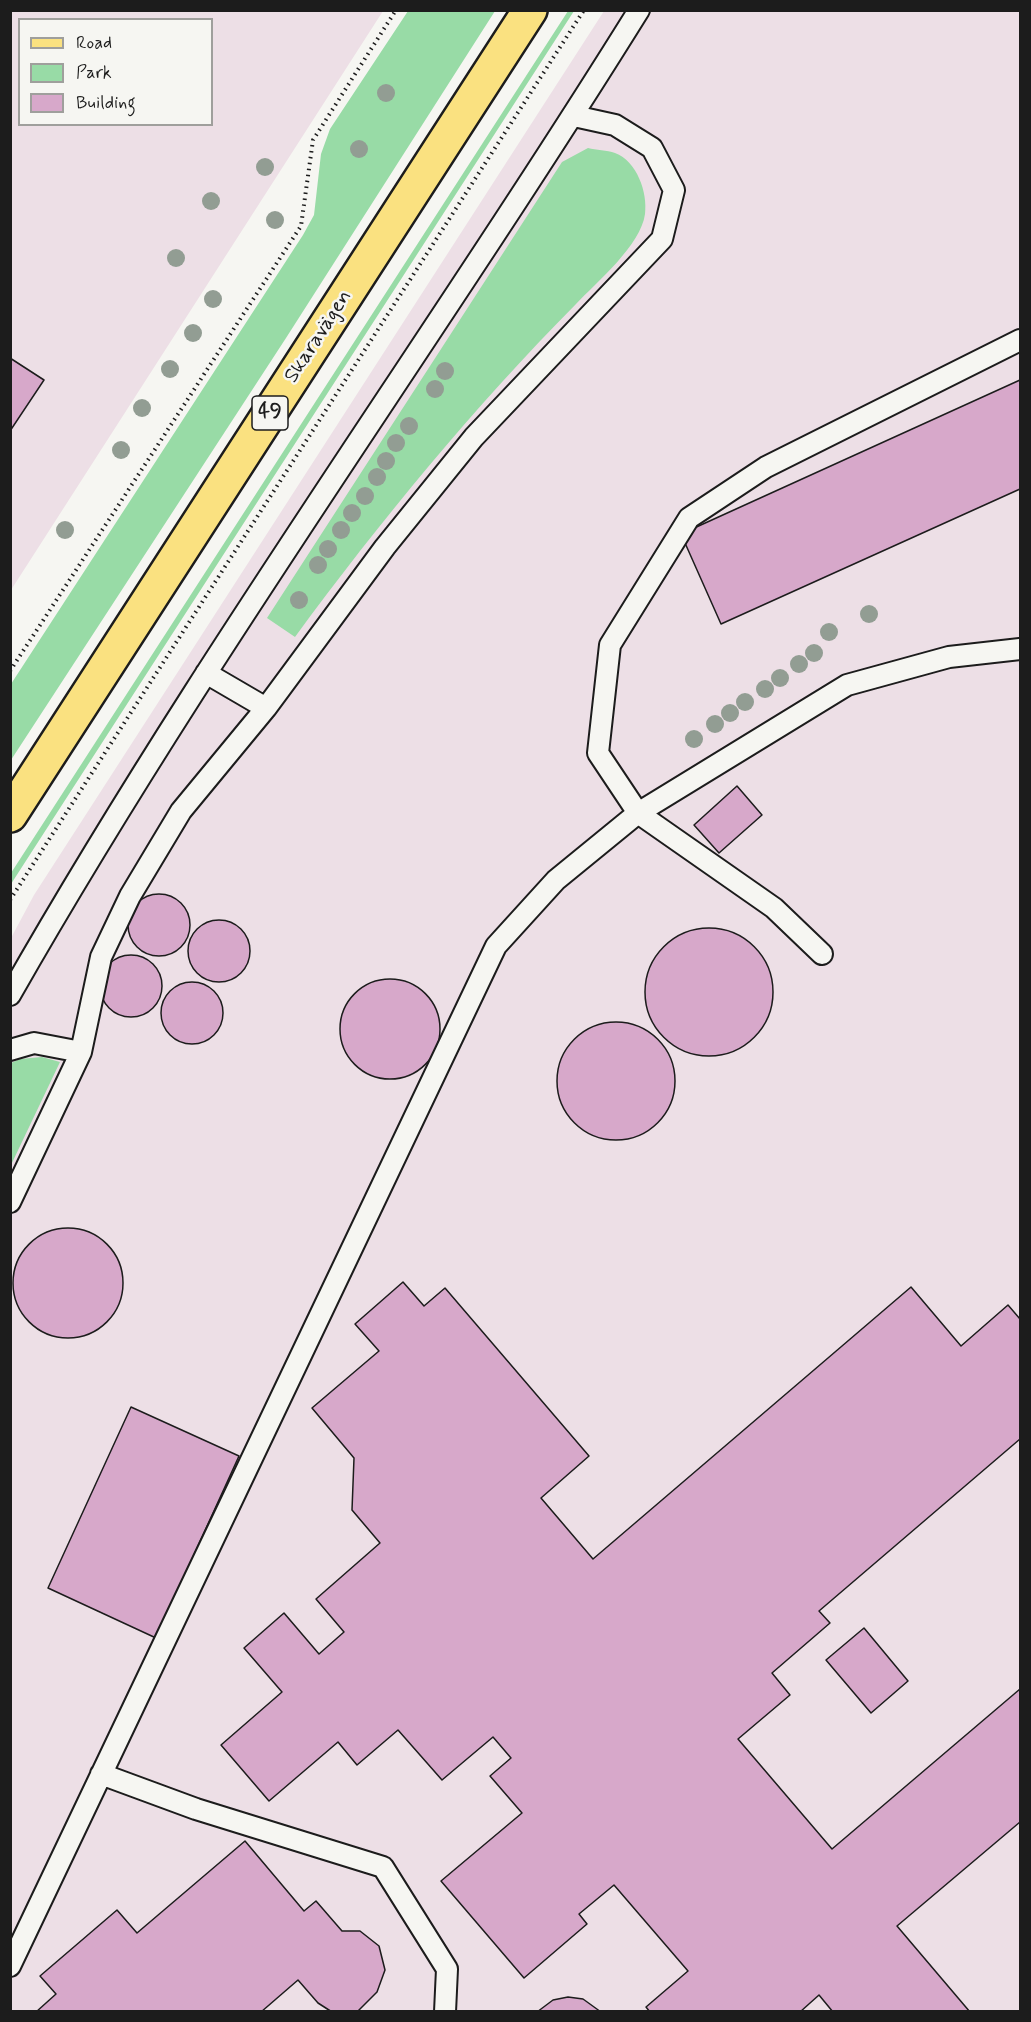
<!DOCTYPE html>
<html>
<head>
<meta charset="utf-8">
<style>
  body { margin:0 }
  #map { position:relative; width:1031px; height:2022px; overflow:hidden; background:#f6f6f2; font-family:Mynerve,sans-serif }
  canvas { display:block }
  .frame { position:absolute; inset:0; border:12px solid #1c1c1c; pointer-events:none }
  .legend { position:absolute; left:18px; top:18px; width:195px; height:108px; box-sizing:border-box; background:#f6f6f2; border:2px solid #9f9f9c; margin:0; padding:8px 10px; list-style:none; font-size:18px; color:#1c1c1c }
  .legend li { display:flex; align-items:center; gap:12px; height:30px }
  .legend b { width:30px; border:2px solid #9f9f9c }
</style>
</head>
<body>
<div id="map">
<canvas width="1031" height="2022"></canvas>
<div class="frame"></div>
<ul class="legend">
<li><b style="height:8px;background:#fae180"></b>Road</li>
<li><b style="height:16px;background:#98dba6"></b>Park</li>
<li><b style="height:16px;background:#d7a8ca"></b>Building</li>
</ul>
</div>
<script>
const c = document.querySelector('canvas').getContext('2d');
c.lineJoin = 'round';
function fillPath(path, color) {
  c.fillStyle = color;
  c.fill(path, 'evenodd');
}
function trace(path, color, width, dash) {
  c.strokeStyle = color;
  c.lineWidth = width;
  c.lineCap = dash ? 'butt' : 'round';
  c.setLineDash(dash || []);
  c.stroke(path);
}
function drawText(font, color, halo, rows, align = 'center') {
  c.font = font + ' Mynerve,sans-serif';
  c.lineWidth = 5;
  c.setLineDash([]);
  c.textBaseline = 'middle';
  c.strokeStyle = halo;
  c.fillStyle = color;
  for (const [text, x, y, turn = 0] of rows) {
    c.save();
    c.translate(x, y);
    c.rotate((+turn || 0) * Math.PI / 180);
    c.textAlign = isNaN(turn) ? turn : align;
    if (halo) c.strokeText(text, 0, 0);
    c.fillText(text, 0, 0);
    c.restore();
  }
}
const built = new Path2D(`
  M11,11H383L11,590ZM20,20H212V124H20Z
  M604,11H1020V2011L11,2012V938L34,895Z`);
const green = new Path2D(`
  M408,11H495L286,338L11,760V684L303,235L314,215L321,154L330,129Z
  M568,11H574L11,884V873Z
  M588,148C596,150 607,150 615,153C637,161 648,193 645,214C641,245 597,282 576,304C474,407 381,520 295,637L267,618L562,162Z
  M42,1057L60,1062L11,1165V1063L20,1059Z`);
const building = new Path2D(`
  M10,358L44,380L10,431Z
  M1020,380V489L721,624L681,534Z
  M737,786L762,815L719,853L694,825Z
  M128 925a31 31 0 1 1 62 0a31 31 0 1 1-62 0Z
  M188 951a31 31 0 1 1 62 0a31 31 0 1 1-62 0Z
  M645 992a64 64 0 1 1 128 0a64 64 0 1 1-128 0Z
  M100 986a31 31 0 1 1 62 0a31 31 0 1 1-62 0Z
  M340 1029a50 50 0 1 1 100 0a50 50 0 1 1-100 0Z
  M161 1013a31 31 0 1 1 62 0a31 31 0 1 1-62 0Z
  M557 1081a59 59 0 1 1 118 0a59 59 0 1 1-118 0Z
  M13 1283a55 55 0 1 1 110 0a55 55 0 1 1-110 0Z
  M403,1282L424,1306L445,1288L589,1456L541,1498L593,1559L911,1287L961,1346L1008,1305L1020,1319V1439L819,1611L830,1623L772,1673L790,1695L738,1739L832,1849L1020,1689V1822L897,1926L970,2012H833L819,1995L800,2012H650L646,2007L688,1971L614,1885L579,1914L587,1924L524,1978L441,1881L522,1813L490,1776L511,1758L493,1737L442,1780L398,1730L357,1765L338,1742L269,1801L221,1745L282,1692L244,1648L284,1613L319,1654L344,1632L316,1599L380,1543L352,1510L354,1458L312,1408L379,1351L355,1324Z
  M131,1407L239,1456L156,1638L48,1588Z
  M864,1628L908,1681L871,1713L826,1660Z
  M245,1841L304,1911L316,1901L342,1931H360L379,1946L385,1970L377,1992L357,2012H332L318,2003L298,1980L261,2012H36L56,1994L40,1976L117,1910L137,1933Z
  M568,1997L583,1999L601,2012H537L553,2000Z`);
const path = new Path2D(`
  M10,671L301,226L313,140L396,10
  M10,900L584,10`);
const lane = new Path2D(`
  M206,673L266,708
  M822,954L774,908L638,813L598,753L610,645L689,518L766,467L1020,340
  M10,995C203,656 433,341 639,10
  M10,1050L34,1043L81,1052
  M10,1202L81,1052L101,957L130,896L181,811L266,708L385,547L474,437L662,239L674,190L652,148L615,125L574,116
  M101,1774L196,1809L383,1867L447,1969L445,2012
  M10,1966L496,946L556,880L638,813L847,685L949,657L1020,649`);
const primary = new Path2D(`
  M10,815L530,10`);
const trees = [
  [386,93],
  [359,149],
  [265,167],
  [211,201],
  [275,220],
  [176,258],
  [213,299],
  [193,333],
  [170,369],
  [445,371],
  [435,389],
  [142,408],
  [409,426],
  [396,443],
  [121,450],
  [386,461],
  [377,477],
  [365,496],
  [352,513],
  [65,530],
  [341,530],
  [328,549],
  [318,565],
  [299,600],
  [869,614],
  [829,632],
  [814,653],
  [799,664],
  [780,678],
  [765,689],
  [745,702],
  [730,713],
  [715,724],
  [694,739]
];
const shields = [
  [270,413,36]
];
const shieldNames = [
  ["49",270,413]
];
const streetNames = [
  ["Skaravägen",319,337,-57]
];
fillPath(built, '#eddfe6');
fillPath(green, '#98dba6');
fillPath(building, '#d7a8ca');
trace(building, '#1c1c1c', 1.5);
trace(lane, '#1c1c1c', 24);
trace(primary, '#1c1c1c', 38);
trace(path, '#1c1c1c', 4, [1.5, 4.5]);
trace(lane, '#f6f6f2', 20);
trace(primary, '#fae180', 33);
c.fillStyle = '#929d93';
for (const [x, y] of trees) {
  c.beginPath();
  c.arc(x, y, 9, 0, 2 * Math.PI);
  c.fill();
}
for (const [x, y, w] of shields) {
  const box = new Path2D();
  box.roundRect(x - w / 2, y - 17, w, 34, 4.5);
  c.fillStyle = '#f6f6f2';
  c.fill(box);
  trace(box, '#1c1c1c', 1.5);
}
drawText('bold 20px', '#1c1c1c', null, shieldNames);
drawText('21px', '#1c1c1c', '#f6f6f2', streetNames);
</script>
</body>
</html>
